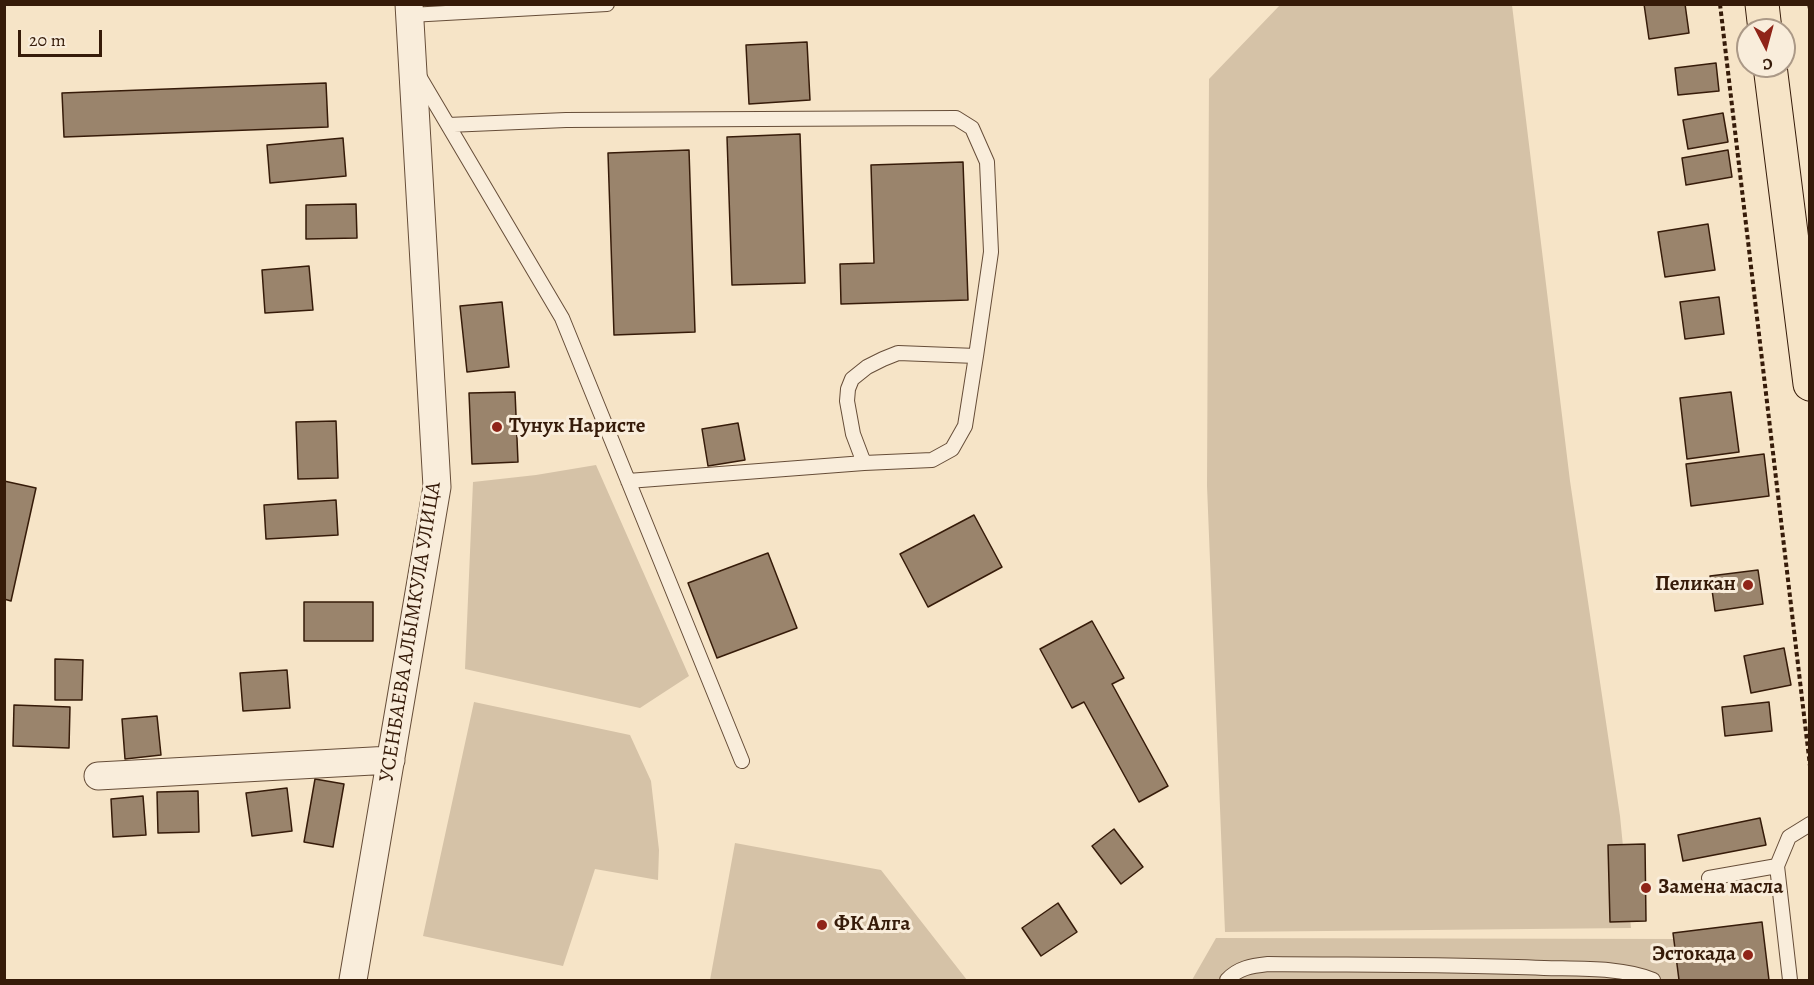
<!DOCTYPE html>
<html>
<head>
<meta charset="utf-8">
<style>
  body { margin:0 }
  #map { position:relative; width:1814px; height:985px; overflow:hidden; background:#f6e4c7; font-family:Alegreya,serif }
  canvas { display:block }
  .frame { position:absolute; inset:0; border:6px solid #361b09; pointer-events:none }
  .north { position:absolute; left:1736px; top:18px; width:60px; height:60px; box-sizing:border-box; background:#f9eddb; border:2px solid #ab9987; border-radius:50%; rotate:174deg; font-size:16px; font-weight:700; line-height:24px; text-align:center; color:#361b09 }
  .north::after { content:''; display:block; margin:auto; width:21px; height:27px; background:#8f2418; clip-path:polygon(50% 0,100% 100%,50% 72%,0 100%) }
  .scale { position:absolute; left:18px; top:30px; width:84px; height:27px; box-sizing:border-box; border:3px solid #361b09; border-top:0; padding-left:8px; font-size:18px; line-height:21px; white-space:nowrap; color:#361b09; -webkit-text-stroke:4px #f9eddb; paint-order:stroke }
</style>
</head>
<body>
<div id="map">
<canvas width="1814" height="985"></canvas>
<div class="frame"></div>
<div class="north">С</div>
<div class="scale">20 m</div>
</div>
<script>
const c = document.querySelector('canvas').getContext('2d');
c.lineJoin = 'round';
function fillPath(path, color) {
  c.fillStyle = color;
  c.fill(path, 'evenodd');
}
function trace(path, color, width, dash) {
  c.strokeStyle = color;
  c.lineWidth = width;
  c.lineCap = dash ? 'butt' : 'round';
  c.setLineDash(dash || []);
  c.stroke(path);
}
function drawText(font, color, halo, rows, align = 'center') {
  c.font = font + ' Alegreya,serif';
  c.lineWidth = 6;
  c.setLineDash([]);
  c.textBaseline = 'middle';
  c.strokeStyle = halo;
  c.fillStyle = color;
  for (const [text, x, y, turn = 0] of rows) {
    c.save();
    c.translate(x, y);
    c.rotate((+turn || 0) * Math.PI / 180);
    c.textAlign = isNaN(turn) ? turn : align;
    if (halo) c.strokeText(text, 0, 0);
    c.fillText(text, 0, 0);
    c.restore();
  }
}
const green = new Path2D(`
  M1280,5H1512L1570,481L1620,816L1631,928L1225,932L1207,486L1209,79Z
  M596,465L689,676L640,708L465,669L473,482L536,475Z
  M474,702L630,735L651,781L659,850L658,880L595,869L563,966L423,936Z
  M735,843L881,870L967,980H710Z
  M1216,938L1674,939L1679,980H1192Z`);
const building = new Path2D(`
  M1644,4H1685L1689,33L1649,39Z
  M807,42L810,100L749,104L746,45Z
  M1716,63L1719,91L1678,95L1675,68Z
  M326,83L328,127L64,137L62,93Z
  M1723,113L1728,142L1688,149L1683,120Z
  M800,134L805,283L732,285L727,137Z
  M343,138L346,176L270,183L267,145Z
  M689,150L695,332L614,335L608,153Z
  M1728,150L1732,177L1686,185L1682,158Z
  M963,162L968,300L841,304L840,264L874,263L871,165Z
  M356,204L357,238L306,239V205Z
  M1708,224L1715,270L1665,277L1658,232Z
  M309,266L313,310L265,313L262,270Z
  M1719,297L1724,334L1685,339L1680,302Z
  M502,302L509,367L467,372L460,306Z
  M515,392L518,462L472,464L469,393Z
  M1731,392L1739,452L1687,459L1680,398Z
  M336,421L338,478L298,479L296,422Z
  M738,423L745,460L708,466L702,429Z
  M1764,454L1769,496L1691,506L1686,464Z
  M4,481L36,488L11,601L4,599Z
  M336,500L338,535L266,539L264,505Z
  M974,515L1002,567L928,607L900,554Z
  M768,553L797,628L717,658L688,583Z
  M1758,570L1763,604L1715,611L1710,576Z
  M304,602H373V641H304Z
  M1092,621L1124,678L1112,684L1168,786L1139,802L1084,702L1072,708L1040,649Z
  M1784,648L1791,685L1751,693L1744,656Z
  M55,659L83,660L82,700H55Z
  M287,670L290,708L243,711L240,673Z
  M1769,702L1772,731L1725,736L1722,707Z
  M14,705L70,707L69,748L13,746Z
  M157,716L161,755L125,759L122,719Z
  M315,779L344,784L333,847L304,842Z
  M287,788L292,831L252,836L246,793Z
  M198,791L199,832L158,833L157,792Z
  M143,796L146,835L113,837L111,799Z
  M1760,818L1766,845L1683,861L1678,835Z
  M1114,829L1143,867L1121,884L1092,846Z
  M1645,844L1646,921L1610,922L1608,845Z
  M1058,903L1077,932L1041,956L1022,928Z
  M1762,922L1769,980H1679L1673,933Z`);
const path = new Path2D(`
  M1720,4L1810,766
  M1809,4L1810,9`);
const service = new Path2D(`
  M410,15L607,4
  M419,76L562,318L742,761
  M448,125L566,120L956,118L972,128L987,162L991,252L976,356
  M628,481L864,463L932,460L952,449L965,426L976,356L898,353L883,359L867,367L852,379L848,389L847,401L853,434L864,463
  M1777,866L1790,980
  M1709,878L1777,866L1789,837L1810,824
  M1227,980C1238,968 1251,966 1268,964C1360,965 1452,964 1544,968C1578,969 1622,967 1653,980`);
const minor = new Path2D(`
  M98,776L391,760
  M353,980L437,487L409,4`);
const primary = new Path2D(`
  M1762,4L1765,30
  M1770,66L1810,384`);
const markers = [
  [497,427,6,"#8f2418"],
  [1748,585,6,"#8f2418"],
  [1646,888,6,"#8f2418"],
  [822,925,6,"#8f2418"],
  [1748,955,6,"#8f2418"]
];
const poiNames = [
  ["Тунук Наристе",509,427],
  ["Пеликан",1736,585,"right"],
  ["Замена масла",1658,888],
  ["ФК Алга",834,925],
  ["Эстокада",1736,955,"right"]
];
const streetNames = [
  ["УСЕНБАЕВА АЛЫМКУЛА УЛИЦА",411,632,-81]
];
fillPath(green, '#d5c2a7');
fillPath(building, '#9a846c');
trace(building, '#361b09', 1.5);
trace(service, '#664d38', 16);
trace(minor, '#664d38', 29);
trace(primary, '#361b09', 35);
trace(path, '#361b09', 4, [4.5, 3]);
trace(service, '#f9eddb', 14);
trace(minor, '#f9eddb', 27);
trace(primary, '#f6e4c7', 33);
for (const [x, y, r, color] of markers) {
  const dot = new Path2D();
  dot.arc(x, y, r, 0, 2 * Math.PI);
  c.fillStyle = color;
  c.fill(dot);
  trace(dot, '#f9eddb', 2);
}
drawText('bold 21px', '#361b09', '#f9eddb', poiNames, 'left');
drawText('21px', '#361b09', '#f9eddb', streetNames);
</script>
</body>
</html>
